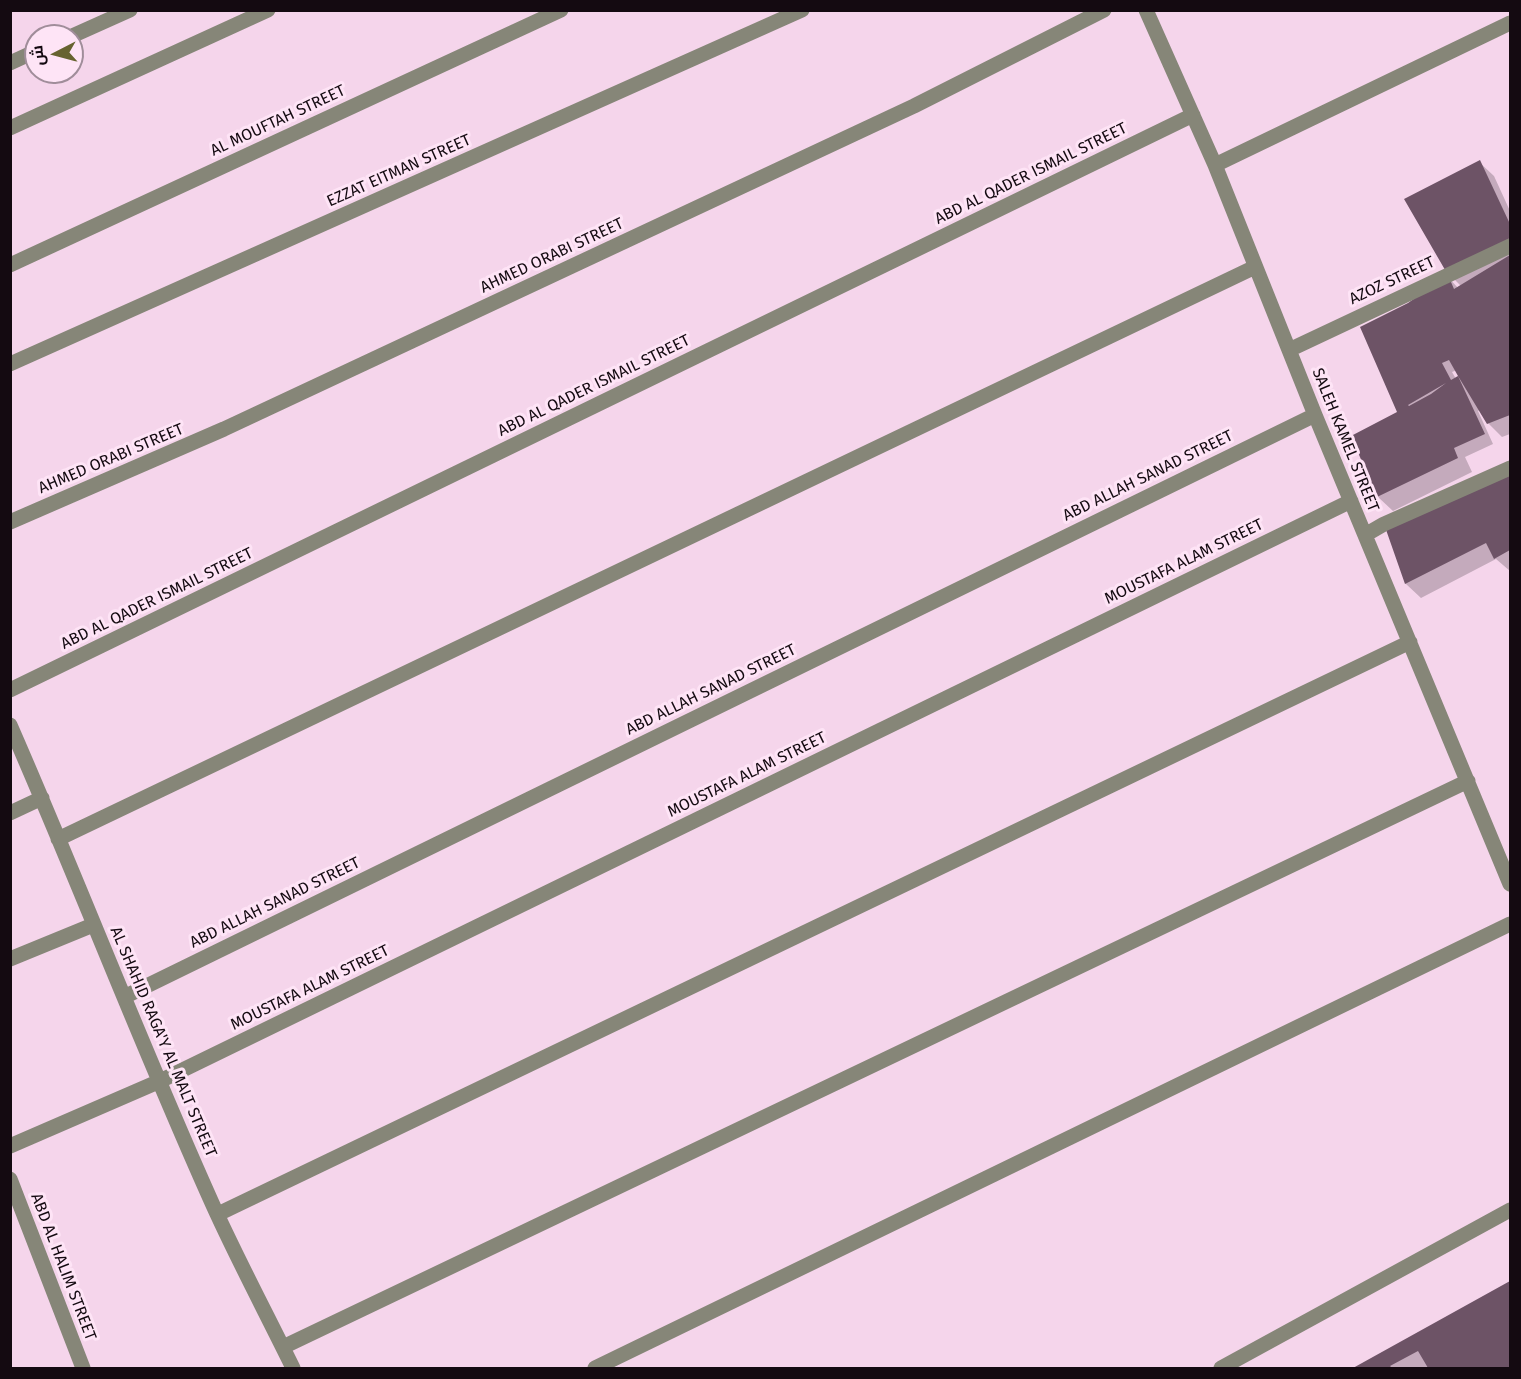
<!DOCTYPE html>
<html>
<head>
<meta charset="utf-8">
<style>
  body { margin:0 }
  #map { position:relative; width:1521px; height:1379px; overflow:hidden; background:#f5d5eb; font-family:"Fira Sans",Cairo,sans-serif }
  canvas { display:block }
  .frame { position:absolute; inset:0; border:12px solid #140a11; pointer-events:none }
  .north { position:absolute; left:24px; top:24px; width:60px; height:60px; box-sizing:border-box; background:#fee4f6; border:2px solid #a08d9a; border-radius:50%; rotate:264deg; font-size:16px; font-weight:700; line-height:24px; text-align:center; color:#140a11 }
  .north::after { content:''; display:block; margin:auto; width:21px; height:27px; background:#676330; clip-path:polygon(50% 0,100% 100%,50% 72%,0 100%) }
</style>
</head>
<body>
<div id="map">
<canvas width="1521" height="1379"></canvas>
<div class="frame"></div>
<div class="north">ش</div>
</div>
<script>
const c = document.querySelector('canvas').getContext('2d');
c.lineJoin = 'round';
function fillPath(path, color) {
  c.fillStyle = color;
  c.fill(path, 'evenodd');
}
function trace(path, color, width, dash) {
  c.strokeStyle = color;
  c.lineWidth = width;
  c.lineCap = dash ? 'butt' : 'round';
  c.setLineDash(dash || []);
  c.stroke(path);
}
function drawText(font, color, halo, rows, align = 'center') {
  c.font = font + ' "Fira Sans",sans-serif';
  c.lineWidth = 6;
  c.setLineDash([]);
  c.textBaseline = 'middle';
  c.strokeStyle = halo;
  c.fillStyle = color;
  for (const [text, x, y, turn = 0] of rows) {
    c.save();
    c.translate(x, y);
    c.rotate((+turn || 0) * Math.PI / 180);
    c.textAlign = isNaN(turn) ? turn : align;
    if (halo) c.strokeText(text, 0, 0);
    c.fillText(text, 0, 0);
    c.restore();
  }
}
const shadow = new Path2D(`
  M1479,162L1494,176L1510,211V434L1502,437L1488,423L1480,410L1478,411L1493,444L1465,457L1472,472L1393,511L1378,497L1353,437L1399,413L1407,305L1448,277L1458,288L1461,286L1449,274ZM1457,370L1460,376L1456,379L1452,372Z
  M1510,470V571L1496,559L1421,598L1406,584L1386,525Z
  M1510,1282V1368H1356Z`);
const building = new Path2D(`
  M1480,160L1510,224V238L1448,275L1404,199Z
  M1510,255V415L1487,424L1458,376L1485,434L1454,448L1458,458L1377,497L1351,436L1397,412L1360,327L1408,303L1448,275L1454,289ZM1449,360L1458,376L1451,380L1442,363ZM1446,383L1431,394L1409,406L1408,405Z
  M1510,468V550L1494,559L1486,543L1405,584L1384,524Z
  M1510,1281V1368H1428L1418,1351L1390,1366L1392,1368H1353Z`);
const minor = new Path2D(`
  M1146,10L1215,165L1315,415L1510,884
  M72,36L130,10
  M10,63L36,51
  M10,128L268,10
  M1215,165L1510,23
  M10,265L561,10
  M1289,350L1510,246
  M10,364L802,10
  M10,522L224,429L914,106L1104,10
  M1365,535L1384,524L1510,468
  M10,690L1193,115
  M10,725C81,887 144,1053 217,1214C241,1266 268,1317 293,1368
  M10,813L42,798
  M58,839L1255,267
  M10,959L93,925
  M124,997L1315,415
  M10,1146L160,1081L1351,501
  M10,1179L83,1368
  M218,1214L1410,642
  M283,1347L1468,781
  M595,1368L1510,924
  M1221,1368L1510,1210`);
const streetNames = [
  ["AL MOUFTAH STREET",278,121,-25],
  ["EZZAT EITMAN STREET",399,171,-24],
  ["ABD AL QADER ISMAIL STREET",1031,174,-26],
  ["AHMED ORABI STREET",552,256,-25],
  ["AZOZ STREET",1392,281,-25],
  ["ABD AL QADER ISMAIL STREET",594,386,-26],
  ["SALEH KAMEL STREET",1345,440,68],
  ["AHMED ORABI STREET",111,459,-23],
  ["ABD ALLAH SANAD STREET",1148,476,-26],
  ["MOUSTAFA ALAM STREET",1184,562,-26],
  ["ABD AL QADER ISMAIL STREET",157,599,-26],
  ["ABD ALLAH SANAD STREET",711,690,-26],
  ["MOUSTAFA ALAM STREET",747,775,-26],
  ["ABD ALLAH SANAD STREET",275,903,-26],
  ["MOUSTAFA ALAM STREET",310,988,-26],
  ["AL SHAHID RAGA'Y AL MALT STREET",163,1042,67],
  ["ABD AL HALIM STREET",63,1267,69]
];
fillPath(shadow, '#0003');
fillPath(building, '#6d5366');
trace(minor, '#868678', 15);
drawText('16px', '#140a11', '#fee4f6', streetNames);
</script>
</body>
</html>
